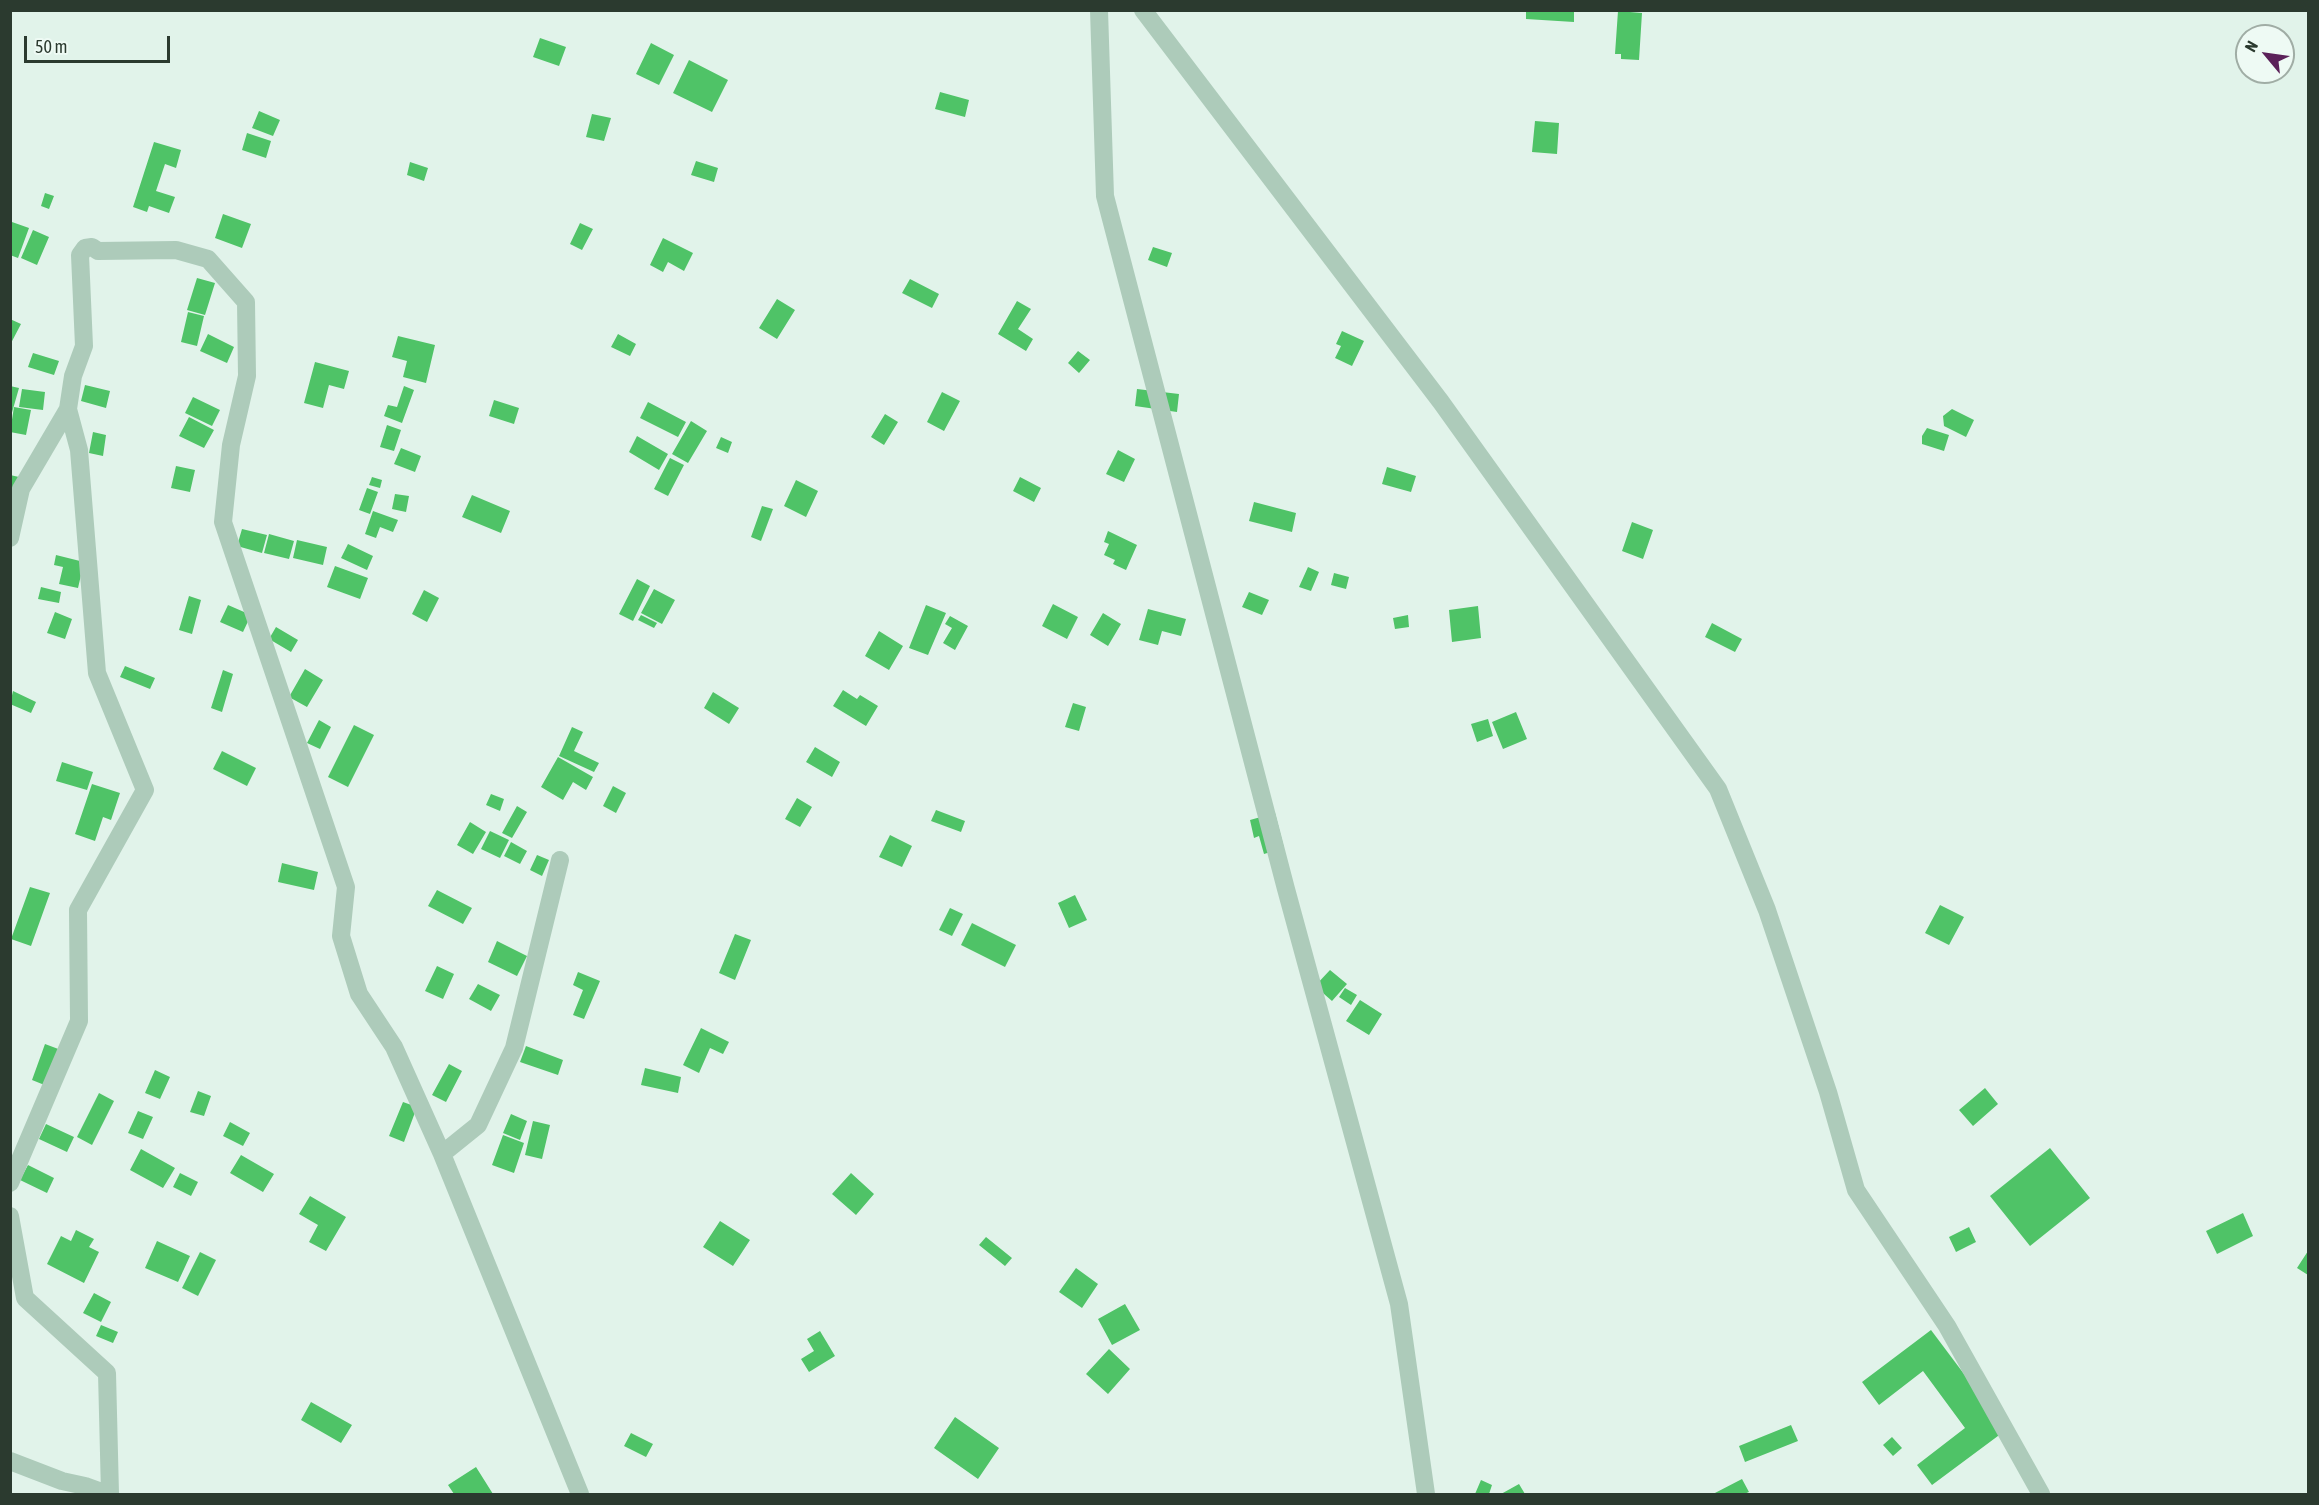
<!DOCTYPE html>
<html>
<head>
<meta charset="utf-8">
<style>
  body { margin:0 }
  #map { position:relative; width:2319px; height:1505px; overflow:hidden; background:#e1f3ea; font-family:"Asap Condensed",sans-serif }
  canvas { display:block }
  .frame { position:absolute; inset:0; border:12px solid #2b3a2f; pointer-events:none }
  .north { position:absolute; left:2235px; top:24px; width:60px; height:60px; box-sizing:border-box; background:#eefaf4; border:2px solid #a0ada5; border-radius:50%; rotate:299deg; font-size:16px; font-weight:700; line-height:24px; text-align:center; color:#2b3a2f }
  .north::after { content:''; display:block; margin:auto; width:21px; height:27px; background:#5b2159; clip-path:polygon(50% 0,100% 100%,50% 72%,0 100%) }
  .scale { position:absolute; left:24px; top:36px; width:146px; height:27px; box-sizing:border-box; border:3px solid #2b3a2f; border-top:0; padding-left:8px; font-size:18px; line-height:21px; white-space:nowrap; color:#2b3a2f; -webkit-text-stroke:4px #eefaf4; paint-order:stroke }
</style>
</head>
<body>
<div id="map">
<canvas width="2319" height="1505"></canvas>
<div class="frame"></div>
<div class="north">N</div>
<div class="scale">50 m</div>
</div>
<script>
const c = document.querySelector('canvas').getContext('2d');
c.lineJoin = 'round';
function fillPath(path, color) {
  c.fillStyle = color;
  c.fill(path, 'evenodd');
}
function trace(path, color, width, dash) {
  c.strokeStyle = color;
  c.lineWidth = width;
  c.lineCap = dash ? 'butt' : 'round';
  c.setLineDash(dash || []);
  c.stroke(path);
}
const building = new Path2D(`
  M1526,10H1574V22L1526,19Z
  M1618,11L1642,13L1639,60L1621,59V54H1615Z
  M540,38L566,47L559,66L533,57Z
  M651,43L674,55L659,85L636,74Z
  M689,60L728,80L712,112L673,93Z
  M940,92L969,100L965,117L935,109Z
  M259,111L280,120L273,136L252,128Z
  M592,114L611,118L604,141L586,137Z
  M1535,121L1559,123L1557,154L1532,152Z
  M247,133L271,141L266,158L242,150Z
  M154,142L181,150L176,168L165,164L156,191L175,197L169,213L149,206L147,212L133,207Z
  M696,161L718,168L714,182L691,175Z
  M410,162L428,168L424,181L407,175Z
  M45,193L54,196L49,209L41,206Z
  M223,214L251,224L242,248L215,238Z
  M12,222L29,228L18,258L10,255Z
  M580,223L593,229L582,250L570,244Z
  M33,230L49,237L37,265L21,258Z
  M663,238L693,253L684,271L668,262L663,272L650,265Z
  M1153,247L1172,253L1167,267L1148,260Z
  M197,278L215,283L205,315L187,310Z
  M910,279L939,294L932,308L902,293Z
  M777,299L795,310L777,339L759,328Z
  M1017,301L1031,309L1018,329L1033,339L1026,351L998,334Z
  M188,312L204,316L197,346L181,342Z
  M10,319L21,324L10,345Z
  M1342,331L1364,341L1352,366L1335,358L1341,346L1336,344Z
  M208,334L234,347L227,363L200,351Z
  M618,334L636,344L630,356L611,347Z
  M398,336L435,345L426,383L403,377L407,361L392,357Z
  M1078,351L1090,360L1079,373L1068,363Z
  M33,353L59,361L54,375L28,367Z
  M315,362L349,371L344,389L329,385L323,408L304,403Z
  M85,385L110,391L106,408L81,401Z
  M10,386L19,388L11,416H10Z
  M404,386L414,390L402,423L384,416L388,405L397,407Z
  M22,389L45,392L43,410L19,407Z
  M1137,389L1179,394L1177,412L1135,406Z
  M942,392L960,401L944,431L927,422Z
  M193,397L220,410L212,426L185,413Z
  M494,400L519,408L514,424L489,416Z
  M648,402L686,422L678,437L640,418Z
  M14,407L31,410L26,435L10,432Z
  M1952,409L1974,420L1966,437L1944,426L1943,416Z
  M885,414L898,422L884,445L871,437Z
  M189,417L214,430L204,448L179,436Z
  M691,421L707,431L688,463L672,454Z
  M387,425L401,430L394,451L380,447Z
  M1927,428L1949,435L1944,451L1922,444V436Z
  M93,432L106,435L103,456L89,453Z
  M637,436L668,454L659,470L629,452Z
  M721,437L732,442L728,453L716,448Z
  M401,448L421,456L415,472L394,464Z
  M1118,450L1135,459L1124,482L1106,474Z
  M670,458L684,465L668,496L654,489Z
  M176,466L195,470L190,492L171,488Z
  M1387,467L1416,476L1411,492L1382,484Z
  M10,475L19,477L10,500Z
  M372,477L382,480L380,488L369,485Z
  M1020,477L1041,488L1034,502L1013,491Z
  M796,480L818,491L806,517L784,506Z
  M367,488L378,492L370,514L359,510Z
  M395,494L409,496L406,512L392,509Z
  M472,495L510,511L501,533L462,517Z
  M1254,502L1296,513L1292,532L1249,521Z
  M762,506L773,509L761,541L751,537Z
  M373,511L398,520L393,532L380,527L376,538L365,534Z
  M1632,522L1653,530L1643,559L1622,551Z
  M242,529L267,535L262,553L237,546Z
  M1108,531L1137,545L1126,570L1113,564L1115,560L1104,555L1109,544L1104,542Z
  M269,534L294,541L289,559L264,553Z
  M297,540L327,547L323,565L293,558Z
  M348,544L373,556L367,570L341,558Z
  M56,555L84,562L78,588L59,584L63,567L54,565Z
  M335,566L368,578L360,599L327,587Z
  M1308,567L1319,572L1311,591L1299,587Z
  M1334,573L1349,577L1346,589L1331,585Z
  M637,579L650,586L633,621L619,614Z
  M41,587L61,592L59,603L38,599Z
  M654,589L675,600L662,624L641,613Z
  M424,590L439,598L427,622L412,614Z
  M1249,592L1269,600L1262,615L1242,607Z
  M189,596L201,600L192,634L179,630Z
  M1053,604L1078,617L1067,639L1042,626Z
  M228,605L251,615L243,632L220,622Z
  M926,605L946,613L928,655L909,648Z
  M1478,606L1481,638L1452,642L1449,610Z
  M1148,609L1186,619L1181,636L1162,631L1158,645L1139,640Z
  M55,612L72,619L65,639L47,633Z
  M1103,613L1121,624L1108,646L1090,635Z
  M641,615L657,623L654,628L638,620Z
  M1408,615L1409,627L1395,629L1393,618Z
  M950,616L968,626L955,650L943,643L952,628L945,624Z
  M1712,623L1742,639L1735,652L1705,637Z
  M276,627L298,640L291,652L269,639Z
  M879,631L903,646L889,670L865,656Z
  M125,666L155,678L150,689L120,677Z
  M305,669L323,680L307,707L289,697Z
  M223,670L233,674L222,712L211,708Z
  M843,690L857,699L860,695L878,706L866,726L833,706Z
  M13,691L36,702L31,713L10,704Z
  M713,692L739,708L729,724L704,708Z
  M1073,703L1086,707L1079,731L1065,727Z
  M1516,712L1527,739L1503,749L1492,722Z
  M1488,719L1493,736L1477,742L1471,724Z
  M319,720L331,727L320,749L307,743Z
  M354,725L374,735L348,787L328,777Z
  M572,727L583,732L574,751L599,763L594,772L559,756Z
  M815,747L840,762L832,777L806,762Z
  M222,751L256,768L247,786L213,769Z
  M558,757L593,777L586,790L573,782L563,800L541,787Z
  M62,762L93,772L87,790L56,781Z
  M92,784L120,793L111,820L103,817L95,841L75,834Z
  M613,786L626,793L616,813L603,806Z
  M491,794L504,799L500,811L486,805Z
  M797,798L812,807L800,827L785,819Z
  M517,806L527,812L512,838L502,833Z
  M936,810L965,821L961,832L931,821Z
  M1275,813L1284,848L1264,854L1259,836L1254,838L1250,820Z
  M470,822L486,832L473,854L457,845Z
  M490,831L509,840L500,858L481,849Z
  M890,835L912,846L902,867L879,857Z
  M511,842L527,851L520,864L504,856Z
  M537,855L549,860L542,876L530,870Z
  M282,863L318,872L314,890L278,882Z
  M30,887L50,893L31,946L11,939Z
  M437,890L472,908L463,924L428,906Z
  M1075,895L1087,920L1069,928L1058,903Z
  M1940,905L1964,917L1949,945L1925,933Z
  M950,908L963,914L952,936L939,930Z
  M972,923L1016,945L1005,967L961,945Z
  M735,934L751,940L735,980L719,973Z
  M497,941L527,956L517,976L488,962Z
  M437,966L454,974L443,999L425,991Z
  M1330,970L1347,984L1332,1001L1315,986Z
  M578,972L600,981L584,1019L573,1015L583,990L573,985Z
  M478,984L500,995L491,1011L469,999Z
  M1345,988L1357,995L1351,1005L1339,997Z
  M1360,1000L1382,1014L1369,1035L1346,1021Z
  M701,1028L729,1042L723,1054L710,1048L699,1073L683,1065Z
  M45,1044L61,1050L47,1086L32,1080Z
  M526,1046L563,1060L558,1075L520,1062Z
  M449,1064L462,1071L446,1102L432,1095Z
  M645,1068L681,1077L678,1093L641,1085Z
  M155,1070L170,1077L160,1099L145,1093Z
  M1985,1088L1998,1104L1973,1126L1959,1110Z
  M198,1091L211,1096L204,1116L190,1112Z
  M99,1093L114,1101L92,1145L77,1137Z
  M403,1102L417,1107L404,1142L389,1136Z
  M138,1111L153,1117L143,1139L128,1133Z
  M511,1114L527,1121L520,1140L503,1133Z
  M533,1121L550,1125L542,1159L525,1155Z
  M230,1122L250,1133L243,1146L223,1136Z
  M46,1124L74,1137L67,1152L39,1139Z
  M503,1135L524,1143L514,1173L492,1165Z
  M2050,1148L2090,1198L2030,1246L1990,1196Z
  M141,1149L175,1168L163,1188L130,1170Z
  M241,1155L274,1174L263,1192L230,1173Z
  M28,1165L54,1178L47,1193L20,1180Z
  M180,1173L198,1182L191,1196L173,1187Z
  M851,1173L874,1194L856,1215L832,1194Z
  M310,1196L346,1217L326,1251L309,1242L318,1225L299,1214Z
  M2243,1213L2253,1236L2217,1254L2206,1231Z
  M720,1221L750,1240L733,1266L703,1247Z
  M1969,1227L1976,1242L1956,1252L1949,1237Z
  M76,1230L94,1239L89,1247L99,1252L84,1283L47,1264L61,1236L71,1241Z
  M986,1237L1012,1258L1005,1266L979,1245Z
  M157,1241L190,1256L178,1282L145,1268Z
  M2308,1251V1275L2297,1268Z
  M200,1252L216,1260L198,1296L182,1288Z
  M1076,1268L1098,1284L1082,1308L1059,1292Z
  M94,1293L111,1302L101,1322L83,1313Z
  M1125,1304L1140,1330L1112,1345L1098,1319Z
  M101,1325L118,1332L113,1343L96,1336Z
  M1931,1330L2006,1430L1932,1485L1917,1465L1965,1428L1923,1371L1879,1405L1862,1382Z
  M820,1331L835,1356L809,1372L801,1359L814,1351L807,1339Z
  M1109,1349L1130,1369L1108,1394L1086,1374Z
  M311,1402L352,1425L341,1443L301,1420Z
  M955,1417L999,1448L978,1479L934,1448Z
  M1791,1425L1798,1441L1745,1462L1739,1446Z
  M631,1433L653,1444L646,1457L624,1446Z
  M1892,1437L1902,1448L1893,1456L1883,1445Z
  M476,1467L493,1494H454L448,1485Z
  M1742,1479L1749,1492L1744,1494H1713Z
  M1481,1480L1492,1485L1489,1494H1475Z
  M1519,1484L1525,1494H1501Z`);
const street = new Path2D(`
  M1099,10L1105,196L1286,889L1399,1304L1426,1494
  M1143,10L1441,402L1718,789L1767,910L1828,1092L1856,1190L1947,1326L2041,1494
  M10,538L21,489L68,409
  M442,1154L478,1125L514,1048L560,860
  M10,1183L79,1021L78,910L145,790L97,673L79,450L68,409L73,376L84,346L80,255L85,248L92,247L98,251L176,250L208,259L246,302L247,376L231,445L223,522L346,887L341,936L359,994L394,1047L442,1154L580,1494
  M10,1216L25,1298L107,1373L110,1494
  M10,1461L62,1481L85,1486L107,1494`);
fillPath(building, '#4fc367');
trace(street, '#adcbba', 18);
</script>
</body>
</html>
